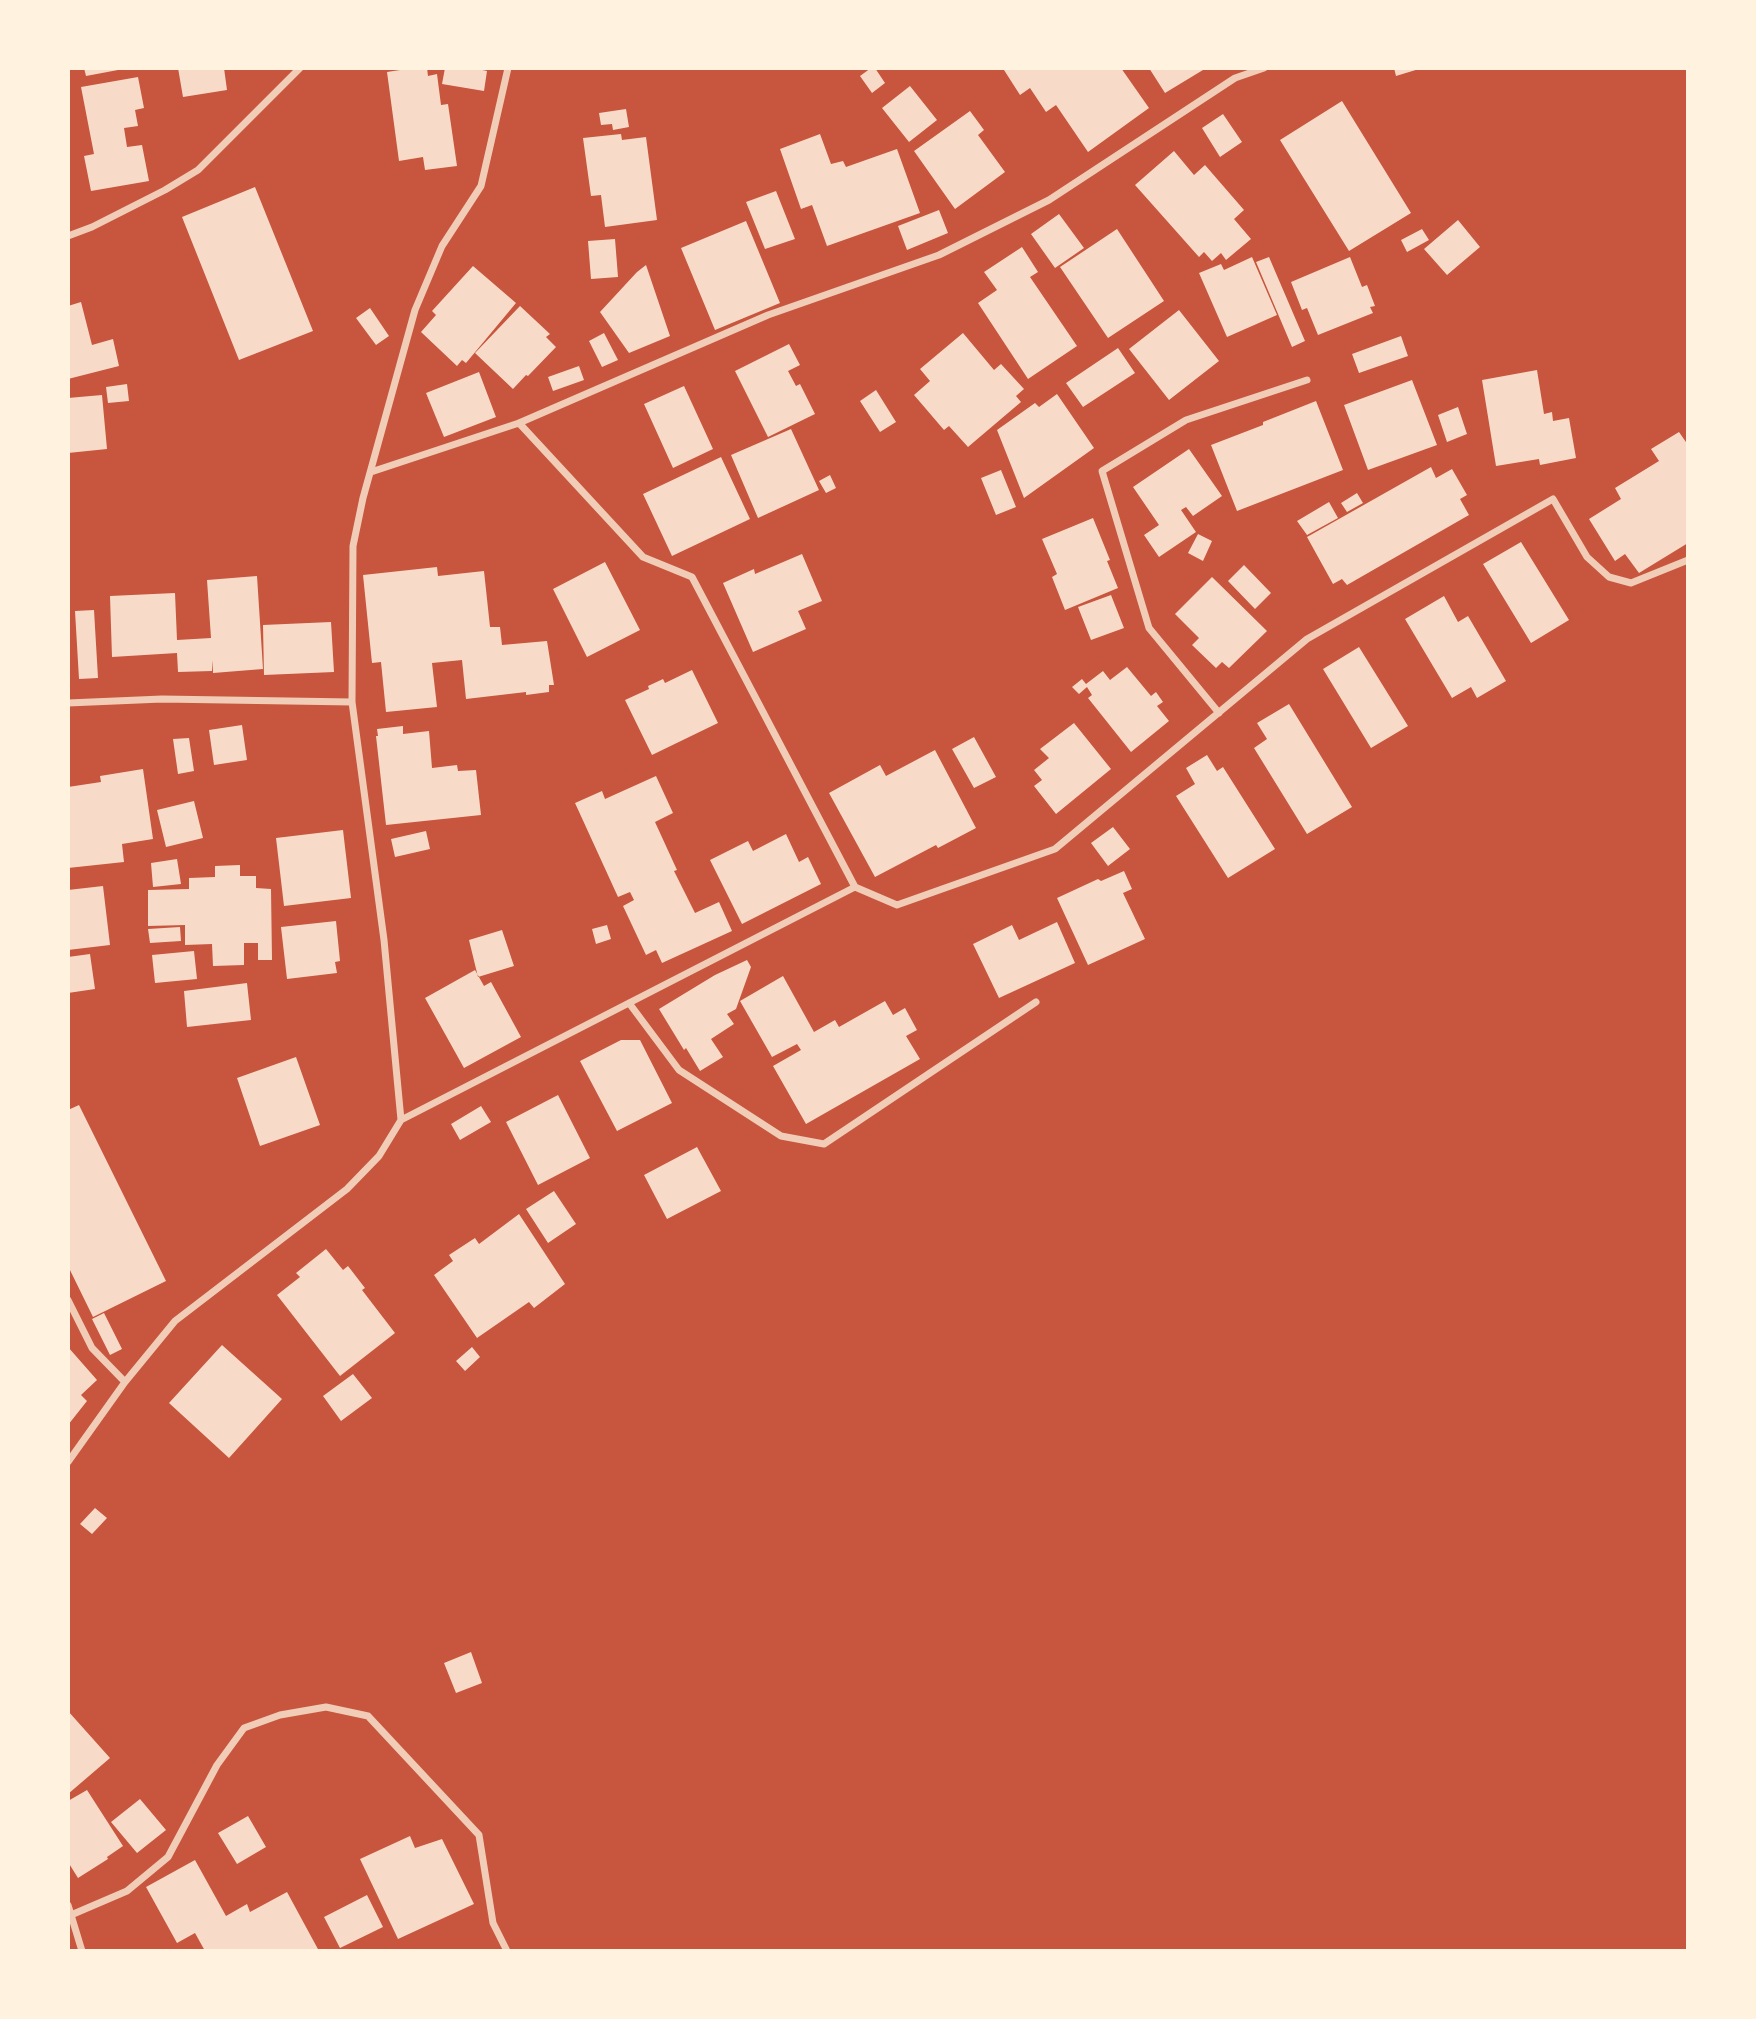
<!DOCTYPE html>
<html>
<head>
<meta charset="utf-8">
<style>
  body { margin:0 }
  #map { position:relative; width:1756px; height:2019px; overflow:hidden; background:#c8553d; font-family:"Source Serif 4",serif }
  canvas { display:block }
  .frame { position:absolute; inset:0; border:70px solid #fff3e0; pointer-events:none }
</style>
</head>
<body>
<div id="map">
<canvas width="1756" height="2019"></canvas>
<div class="frame"></div>
</div>
<script>
const c = document.querySelector('canvas').getContext('2d');
c.lineJoin = 'round';
function fillPath(path, color) {
  c.fillStyle = color;
  c.fill(path, 'evenodd');
}
function trace(path, color, width, dash) {
  c.strokeStyle = color;
  c.lineWidth = width;
  c.lineCap = dash ? 'butt' : 'round';
  c.setLineDash(dash || []);
  c.stroke(path);
}
const building = new Path2D(`
  M84,68H118V70L86,76Z
  M178,68H224L227,90L183,97Z
  M413,68H427L428,76L437,74L441,105L448,104L457,166L425,170L423,157L399,161L387,72Z
  M445,68H473L487,71L484,91L442,84Z
  M871,68H875L885,83L872,93L860,76Z
  M1006,68H1121L1149,108L1088,152L1056,105L1046,112L1030,88L1020,95L1004,70Z
  M1149,68H1201L1203,70L1165,93Z
  M1394,68H1419V69L1396,76Z
  M138,77L144,108L135,110L138,126L124,128L127,147L142,145L149,181L91,191L84,156L94,154L81,87Z
  M910,86L937,120L909,142L882,108Z
  M1342,101L1411,213L1349,251L1280,140Z
  M626,109L629,127L613,130L612,124L601,125L599,113Z
  M970,111L984,130L978,135L1005,172L955,209L914,151Z
  M1223,114L1242,142L1220,157L1202,128Z
  M621,134L622,140L646,137L657,220L605,227L601,195L591,196L583,138Z
  M820,134L831,164L843,161L846,167L897,149L920,213L827,246L812,205L801,209L780,149Z
  M1174,151L1194,175L1205,165L1244,210L1234,219L1251,239L1226,260L1221,253L1212,261L1204,252L1199,257L1135,185Z
  M255,187L313,331L239,360L182,217Z
  M776,191L795,239L765,249L746,202Z
  M939,210L948,233L907,250L898,226Z
  M1059,214L1084,248L1055,268L1031,234Z
  M1458,220L1480,247L1447,275L1424,249Z
  M746,221L780,303L715,330L681,248Z
  M1117,229L1164,301L1108,338L1060,267Z
  M1422,229L1429,240L1407,252L1401,240Z
  M615,239L618,277L591,279L588,241Z
  M1022,247L1038,272L1030,277L1077,346L1028,379L978,303L997,290L984,272Z
  M1252,257L1277,315L1227,337L1199,273L1221,264L1224,270Z
  M1269,257L1305,341L1292,347L1256,262Z
  M1350,257L1362,287L1367,285L1375,306L1370,307L1373,313L1318,335L1307,308L1302,310L1291,282Z
  M646,265L670,336L629,353L600,312L637,272Z
  M473,266L516,303L466,363L462,360L457,366L421,332L436,315L432,311Z
  M81,302L92,345L113,339L119,366L68,379V306Z
  M520,306L550,334L546,337L556,347L528,376L526,375L513,389L475,353Z
  M370,308L389,336L376,345L356,318Z
  M1179,310L1219,361L1169,400L1129,349Z
  M604,333L618,360L602,367L589,341Z
  M963,333L994,370L1001,364L1024,389L1016,396L1021,402L968,447L949,426L944,430L914,395L930,381L920,369Z
  M1401,336L1408,356L1359,373L1352,354Z
  M789,344L800,365L788,371L796,386L800,384L815,414L768,437L735,371Z
  M1118,348L1135,373L1083,407L1066,383Z
  M579,366L584,380L553,391L548,377Z
  M1537,370L1544,414L1552,412L1553,421L1569,418L1576,458L1540,465L1539,459L1496,466L1482,380Z
  M479,372L496,417L444,437L426,393Z
  M1412,380L1437,445L1368,470L1344,405Z
  M127,384L129,401L108,403L106,387Z
  M684,386L713,449L673,468L644,404Z
  M876,390L896,422L880,432L860,401Z
  M1057,394L1094,448L1024,498L997,430L1035,403L1039,407Z
  M102,395L107,449L68,453V398Z
  M1316,401L1343,470L1237,511L1211,445L1263,425V422Z
  M1458,407L1467,434L1447,442L1438,415Z
  M791,429L819,490L758,518L731,455Z
  M1679,432L1688,445V543L1639,573L1625,554L1615,561L1589,519L1621,499L1615,488L1659,461L1651,449Z
  M1189,449L1222,496L1193,516L1186,507L1181,510L1196,532L1159,557L1144,535L1159,525L1133,487Z
  M721,457L750,519L672,556L643,494Z
  M1431,467L1436,478L1452,469L1467,495L1460,499L1469,515L1347,585L1342,579L1333,584L1307,537Z
  M1001,470L1016,507L996,515L981,478Z
  M830,475L836,488L826,493L819,481Z
  M1357,493L1363,503L1347,512L1341,503Z
  M1329,502L1338,518L1307,535L1297,521Z
  M1093,518L1110,560L1107,561L1118,588L1065,610L1052,577L1057,574L1042,539Z
  M1198,534L1212,541L1203,561L1188,553Z
  M1521,542L1569,620L1531,643L1483,564Z
  M802,554L822,601L798,611L806,629L753,652L723,583L754,569L755,574Z
  M605,562L640,630L587,657L553,589Z
  M1244,565L1271,593L1255,609L1228,581Z
  M437,567L438,576L484,571L490,627H500L502,645L547,641L554,685H549V692L526,695V692L466,699L462,660L432,663L437,707L386,712L381,662L372,663L363,575Z
  M257,576L263,669L213,673V660L212,671L178,672L177,653L112,657L110,596L175,593L177,640L211,638L207,580Z
  M1212,577L1267,631L1229,668L1222,662L1216,668L1192,645L1199,638L1175,614Z
  M1111,595L1124,628L1091,640L1078,607Z
  M1444,596L1458,622L1468,616L1506,681L1477,698L1471,687L1452,698L1405,619Z
  M94,610L98,678L79,679L75,611Z
  M331,622L334,672L264,675L263,625Z
  M1359,647L1408,726L1371,748L1323,669Z
  M1127,667L1151,696L1156,692L1163,702L1157,706L1169,721L1131,752L1088,698L1092,695L1087,687L1079,694L1072,687L1082,679L1086,684L1103,671L1110,680Z
  M692,670L718,723L652,755L625,700L649,689L648,686L663,679L665,683Z
  M1289,704L1352,807L1307,834L1254,748L1267,739L1257,723Z
  M1074,723L1111,769L1056,814L1034,786L1042,780L1034,770L1049,758L1040,749Z
  M242,725L247,760L214,765L209,730Z
  M403,726V734L429,731L432,768L457,765L458,771L476,770L481,815L386,825L376,736H378L377,729Z
  M974,737L996,777L974,788L952,749Z
  M189,738L194,771L178,774L173,739Z
  M935,750L976,828L938,848L936,845L875,877L829,793L880,765L886,776Z
  M1207,755L1217,771L1223,767L1275,849L1228,878L1176,796L1195,784L1186,768Z
  M143,769L153,839L122,844L124,862L68,868V787L101,782L100,776Z
  M656,776L673,813L655,822L677,870L674,871L695,913L719,902L732,931L662,963L656,950L646,955L623,906L634,900L630,892L618,897L575,803L602,791L605,799Z
  M194,801L203,838L166,847L157,810Z
  M1113,827L1130,849L1108,866L1091,843Z
  M343,830L351,898L284,906L276,838Z
  M426,831L430,849L395,857L391,839Z
  M786,834L799,862L808,857L821,884L742,924L710,860L748,841L753,851Z
  M177,859L181,884L153,887L151,863Z
  M240,865V876H256V888L271,889L272,960H258V943H244V965L213,966L212,944L185,945V925L148,926V890L189,889V878L215,877V866Z
  M1124,871L1132,889L1123,893L1145,939L1088,965L1057,898L1098,879L1101,881Z
  M103,886L110,945L68,950V890Z
  M336,921L340,961L335,962L337,973L287,979L281,927Z
  M1057,922L1075,963L999,998L973,944L1012,925L1019,940Z
  M607,925L611,939L596,944L592,929Z
  M180,927L181,941L150,943L148,929Z
  M502,930L514,966L478,977L469,940Z
  M194,951L197,979L155,983L152,955Z
  M90,954L95,989L68,993V957Z
  M747,960L751,967L736,1009L727,1014L734,1024L711,1039L723,1057L700,1071L686,1048L684,1050L659,1009L715,975Z
  M475,970L484,986L491,982L521,1037L464,1068L425,998Z
  M783,976L814,1032L835,1020L839,1027L885,1001L893,1015L905,1008L917,1030L906,1036L920,1059L806,1124L773,1066L801,1050L797,1044L772,1057L740,1001Z
  M247,983L251,1020L187,1027L184,991Z
  M621,1040H640L672,1103L617,1131L580,1061Z
  M296,1057L320,1125L260,1146L237,1078Z
  M558,1095L590,1158L538,1185L506,1122Z
  M79,1105L166,1281L93,1317L68,1266V1110Z
  M481,1106L491,1122L460,1140L451,1124Z
  M697,1147L721,1191L667,1219L644,1175Z
  M554,1191L576,1224L548,1243L526,1209Z
  M519,1214L565,1284L534,1308L529,1302L477,1338L434,1275L453,1261L449,1255L475,1238L479,1244Z
  M326,1249L343,1270L348,1266L365,1288L362,1290L395,1333L340,1376L277,1295L300,1277L296,1273Z
  M104,1313L122,1349L110,1355L92,1319Z
  M222,1345L282,1399L229,1458L169,1403Z
  M68,1347L97,1380L81,1395L87,1401L68,1425Z
  M472,1347L480,1357L465,1371L456,1361Z
  M353,1374L372,1398L341,1421L323,1396Z
  M95,1508L107,1518L92,1534L80,1524Z
  M471,1652L482,1683L456,1693L444,1663Z
  M68,1711L110,1758L68,1794Z
  M87,1790L123,1846L107,1857L108,1859L78,1878L68,1862V1801Z
  M140,1799L166,1830L137,1853L111,1822Z
  M248,1816L266,1847L237,1864L218,1833Z
  M410,1836L415,1848L442,1839L474,1904L398,1939L360,1859Z
  M195,1860L226,1916L247,1904L250,1912L287,1892L319,1951H205L195,1933L177,1943L146,1887Z
  M367,1895L383,1927L340,1948L324,1917Z`);
const minor = new Path2D(`
  M68,236L92,227L165,190L198,170L300,68
  M519,423L643,557L692,577L855,887L897,905L1055,849L1307,639L1553,499L1587,557L1609,577L1631,583L1688,560
  M371,472L519,423L768,315L939,255L1049,200L1235,78L1264,68
  M68,703L162,699L352,702
  M1219,713L1149,628L1102,471L1186,420L1307,380
  M629,1003L679,1070L781,1136L824,1144L1036,1002
  M401,1120L855,887
  M68,1300L92,1348L125,1382
  M68,1462L125,1382L175,1321L347,1189L379,1156L401,1120L384,940L352,702L353,546L363,498L415,310L442,246L481,186L508,68
  M68,1905L82,1951
  M71,1915L127,1891L168,1857L217,1765L244,1728L280,1715L326,1707L368,1716L479,1835L493,1923L507,1951`);
fillPath(building, '#f7dbc8');
trace(minor, '#f1ccb7', 7);
</script>
</body>
</html>
